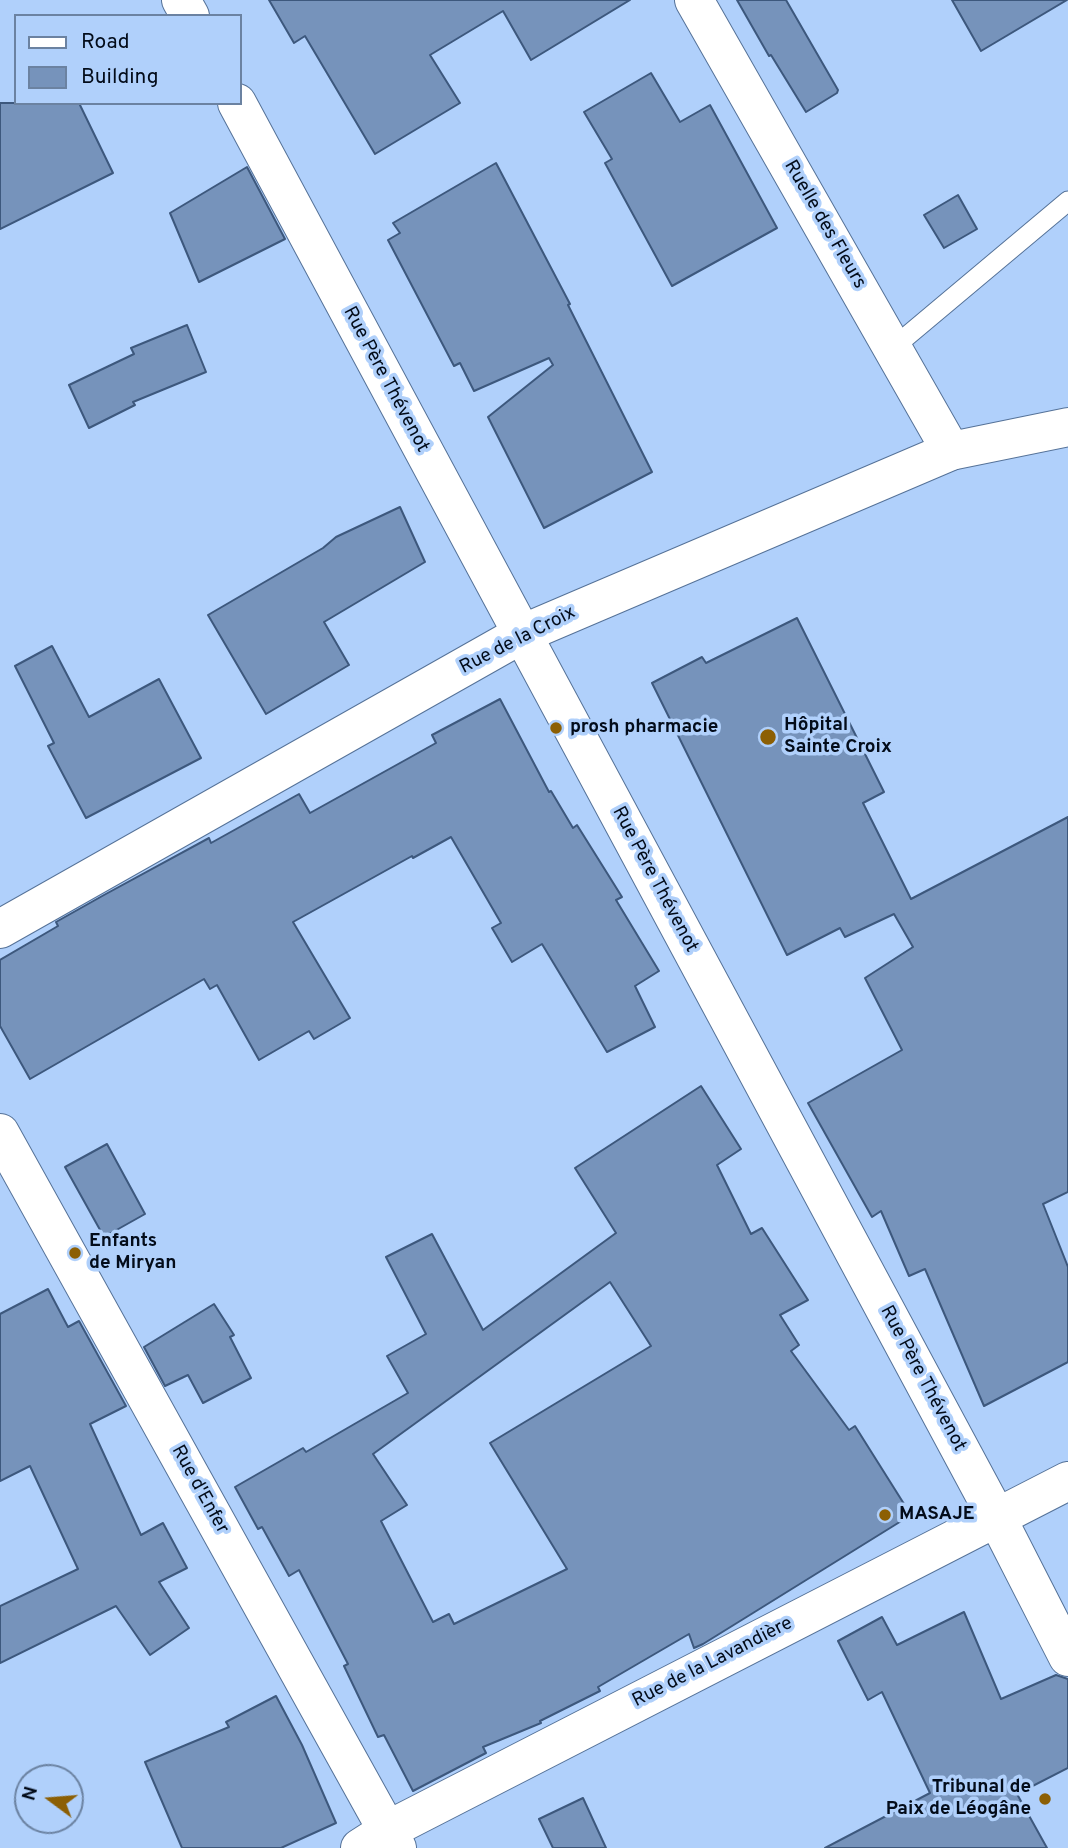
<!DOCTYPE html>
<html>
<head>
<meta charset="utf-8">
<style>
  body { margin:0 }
  #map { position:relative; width:1068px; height:1848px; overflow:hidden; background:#b0d0fb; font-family:Overpass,sans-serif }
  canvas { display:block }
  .legend { position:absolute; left:14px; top:14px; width:228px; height:91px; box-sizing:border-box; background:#b0d0fb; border:2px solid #6b82a1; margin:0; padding:9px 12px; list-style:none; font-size:21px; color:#030c1a }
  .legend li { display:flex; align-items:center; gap:14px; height:35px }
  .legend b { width:35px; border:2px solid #6b82a1 }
  .north { position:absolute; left:14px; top:1764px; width:70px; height:70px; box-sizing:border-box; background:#b0d0fb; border:2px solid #6b82a1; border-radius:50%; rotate:286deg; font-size:19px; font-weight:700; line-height:28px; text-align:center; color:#030c1a }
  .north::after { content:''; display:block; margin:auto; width:24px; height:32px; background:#8c5f04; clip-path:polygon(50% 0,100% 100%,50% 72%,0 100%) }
</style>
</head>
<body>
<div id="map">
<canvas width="1068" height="1848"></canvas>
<ul class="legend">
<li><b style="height:9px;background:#fff"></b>Road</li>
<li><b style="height:19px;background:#7693bb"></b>Building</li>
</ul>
<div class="north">N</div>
</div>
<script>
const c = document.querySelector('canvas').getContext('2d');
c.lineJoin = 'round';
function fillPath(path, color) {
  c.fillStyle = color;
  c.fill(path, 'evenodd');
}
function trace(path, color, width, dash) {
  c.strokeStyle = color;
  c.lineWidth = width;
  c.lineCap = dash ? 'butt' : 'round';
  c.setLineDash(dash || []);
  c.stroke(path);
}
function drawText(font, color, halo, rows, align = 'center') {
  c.font = font + ' Overpass,sans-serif';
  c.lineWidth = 7;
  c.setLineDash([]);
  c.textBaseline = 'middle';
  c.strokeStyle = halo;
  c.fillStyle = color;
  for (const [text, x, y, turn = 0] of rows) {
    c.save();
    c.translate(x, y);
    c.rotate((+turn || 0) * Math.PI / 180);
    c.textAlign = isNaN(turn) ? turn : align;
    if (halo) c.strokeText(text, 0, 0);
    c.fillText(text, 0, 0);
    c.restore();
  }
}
const building = new Path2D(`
  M269,0H630L531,60L503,11L430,55L460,103L375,154L305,36L294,43Z
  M737,0H786L838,90L837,93L806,112L771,55L769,56Z
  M952,0H1067L981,51Z
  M651,73L680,122L710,105L777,228L672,286L605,163L612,159L584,112Z
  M0,103H79L113,173L0,229Z
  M496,163L570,304L568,305L652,472L544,528L488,417L553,365L549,358L474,391L460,363L454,366L388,240L400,233L393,223Z
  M247,167L285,239L199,282L170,213Z
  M958,195L977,229L944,248L924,215Z
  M187,325L206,372L133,402L135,405L89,428L69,385L134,354L131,348Z
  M400,507L425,562L324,622L349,665L266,714L208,615L323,548L336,537Z
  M797,618L884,792L863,803L911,899L1068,817V1192L1043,1204L1068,1267V1362L984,1406L925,1269L909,1276L881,1211L872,1217L808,1103L902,1050L865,978L913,947L894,914L845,937L840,928L787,955L652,683L702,657L706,663Z
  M52,646L89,717L159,679L201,758L86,818L48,746L54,743L15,666Z
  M500,699L549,792L551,791L573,828L577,825L622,897L616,900L659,971L635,986L655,1027L607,1052L542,944L512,962L492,928L501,923L451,837L413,858L412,856L293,922L350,1018L314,1039L309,1031L259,1060L217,985L210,989L204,979L30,1079L0,1026V960L58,926L56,922L104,895L209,838L211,843L299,794L310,813L436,743L432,735Z
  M701,1086L741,1149L717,1165L751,1234L762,1228L808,1300L780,1315L799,1345L791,1351L849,1430L855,1426L911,1515L703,1644L694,1648L689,1634L598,1687L600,1691L540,1721L541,1723L483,1747L486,1753L413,1791L384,1735L378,1737L344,1666L348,1664L299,1570L289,1576L262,1527L258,1529L235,1487L303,1448L306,1452L408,1393L387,1356L426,1334L386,1257L432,1234L483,1330L616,1233L575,1168ZM610,1282L651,1346L490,1443L567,1569L454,1624L449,1614L433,1622L381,1521L407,1505L373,1454Z
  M107,1144L145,1214L104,1237L65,1167Z
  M48,1289L68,1327L79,1321L126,1406L90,1424L141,1535L163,1523L187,1568L159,1582L189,1628L150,1655L116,1606L0,1663V1606L78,1569L30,1466L0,1481V1314Z
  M214,1304L234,1335L230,1337L251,1378L203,1403L188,1375L165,1386L144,1347Z
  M964,1612L1001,1699L1056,1675L1068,1679V1768L1017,1794L1047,1848H825L930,1793L882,1692L868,1700L838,1641L882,1617L897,1645Z
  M276,1696L302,1745L336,1823L281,1848H182L145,1762L229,1727L226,1722Z
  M583,1798L606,1848H553L539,1819Z`);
const service = new Path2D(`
  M894,347L1068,201`);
const minor = new Path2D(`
  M181,0L190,16
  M694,0L951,451
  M237,103L997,1518L1068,1657
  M0,1133L397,1848
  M360,1848L388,1830L1068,1481`);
const tertiary = new Path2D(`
  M0,929L522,634L951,451L1068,427`);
const markers = [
  [556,728,7,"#8c5f04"],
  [768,737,9,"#8c5f04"],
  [75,1253,7,"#8c5f04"],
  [885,1515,7,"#8c5f04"],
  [1045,1799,7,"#8c5f04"]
];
const streetNames = [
  ["Ruelle des Fleurs",824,225,60],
  ["Rue Père Thévenot",385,380,62],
  ["Rue de la Croix",518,641,-27],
  ["Rue Père Thévenot",654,880,62],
  ["Rue Père Thévenot",922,1379,62],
  ["Rue d'Enfer",199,1490,61],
  ["Rue de la Lavandière",713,1663,-27]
];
const poiNames = [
  ["Hôpital",784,726],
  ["Sainte Croix",784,748],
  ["prosh pharmacie",570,728],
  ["Enfants",89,1242],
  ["de Miryan",89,1264],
  ["MASAJE",899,1515],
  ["Tribunal de",1031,1788,"right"],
  ["Paix de Léogâne",1031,1810,"right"]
];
fillPath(building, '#7693bb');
trace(building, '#3d587d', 2);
trace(service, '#557298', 21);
trace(minor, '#557298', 40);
trace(tertiary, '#557298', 40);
trace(service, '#fff', 19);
trace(minor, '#fff', 38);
trace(tertiary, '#fff', 38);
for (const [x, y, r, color] of markers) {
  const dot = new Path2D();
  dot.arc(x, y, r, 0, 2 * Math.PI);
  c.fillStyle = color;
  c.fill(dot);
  trace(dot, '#b0d0fb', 2.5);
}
drawText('19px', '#030c1a', '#b0d0fb', streetNames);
drawText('bold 19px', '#030c1a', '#b0d0fb', poiNames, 'left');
</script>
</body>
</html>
